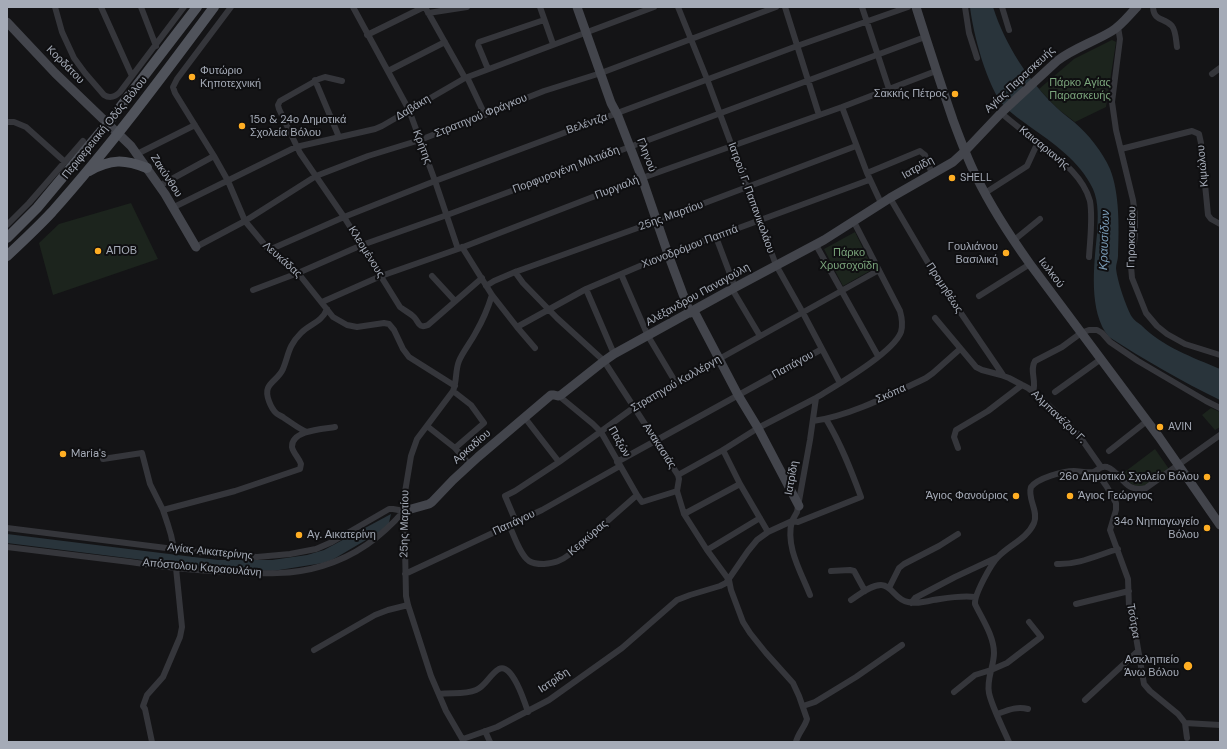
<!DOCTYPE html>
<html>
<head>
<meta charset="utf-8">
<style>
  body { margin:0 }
  #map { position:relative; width:1227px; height:749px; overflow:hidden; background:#141416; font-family:"DM Sans",sans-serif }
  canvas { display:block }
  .frame { position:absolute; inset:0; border:8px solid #a5abb7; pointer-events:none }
</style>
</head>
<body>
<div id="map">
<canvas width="1227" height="749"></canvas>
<div class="frame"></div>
</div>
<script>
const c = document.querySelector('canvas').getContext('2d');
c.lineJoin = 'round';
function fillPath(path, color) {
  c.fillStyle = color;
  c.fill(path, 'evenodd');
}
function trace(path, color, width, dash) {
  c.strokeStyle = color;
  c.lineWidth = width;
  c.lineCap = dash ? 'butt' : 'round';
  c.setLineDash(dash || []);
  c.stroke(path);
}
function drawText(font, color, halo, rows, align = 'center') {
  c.font = font + ' "DM Sans",sans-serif';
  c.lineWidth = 4;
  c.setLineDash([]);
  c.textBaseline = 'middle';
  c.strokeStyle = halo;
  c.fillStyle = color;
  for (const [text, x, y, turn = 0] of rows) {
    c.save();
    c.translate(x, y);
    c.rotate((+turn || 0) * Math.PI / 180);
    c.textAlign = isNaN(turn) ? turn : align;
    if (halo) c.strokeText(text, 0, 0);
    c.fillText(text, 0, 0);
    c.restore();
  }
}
const green = new Path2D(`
  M1112,40L1116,42L1106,107L1075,122L1058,109L1039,89L1074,59Z
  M131,203L158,259L53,295L39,243L59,224Z
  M855,232L873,269L843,286L824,249Z
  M1211,408L1220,412V427L1215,430L1202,415Z
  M1155,449L1169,469C1161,475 1148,489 1136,486C1131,485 1126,478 1122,474Z`);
const water = new Path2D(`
  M970,7H993C1005,45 1029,81 1057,108C1062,113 1068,117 1074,122C1089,135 1102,151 1110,169C1120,194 1119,230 1118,256C1118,260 1116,264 1116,268C1117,280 1126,307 1132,317C1134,320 1138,323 1141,325C1163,347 1192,357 1220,369V400C1181,381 1145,360 1109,337C1088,312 1094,265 1097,234C1098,219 1099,203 1093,189C1080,161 1053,143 1029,126C1021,120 1012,114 1005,107C987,88 973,33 970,7Z
  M391,514L388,527L332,560L323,563L273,571L199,567L7,543V534L218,560H272L307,555L324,550Z`);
const street = new Path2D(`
  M55,7L62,32L74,58L85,73L104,95C110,99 115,97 120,92L184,7
  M101,7L132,76
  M141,7L156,46
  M231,7L177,79L173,87L175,93L214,156L228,181L245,221L269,250L298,273L333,317L347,325L357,327L384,323L389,324L394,330L403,349L409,357L455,386
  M353,7L409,110L435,181L458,249
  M425,7L465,78
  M540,7L553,44
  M678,7L707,79L776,265L803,313L840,383
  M785,7L819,115
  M862,7L889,89
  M965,7L969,33L977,58
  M1002,7L1009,30
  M1153,7C1154,22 1164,17 1172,26C1176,31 1176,41 1177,47
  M428,13L467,7
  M1118,27L1120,39L1119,47L1112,102L1116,130L1133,200L1135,215V235L1131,266L1132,278L1146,313L1157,326L1167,334L1185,344L1220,355
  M367,35L424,7
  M488,69L478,45L479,42L544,20
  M388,71L445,42
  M1212,74L1220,68
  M467,77L485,115
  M315,80L339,137
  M342,81L325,77L319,79L280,101L278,105L279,109L300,153L344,217L400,307C405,311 410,313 414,317C419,322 418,329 428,325L482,278
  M842,107L867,173L881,203
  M1001,113C1013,123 1025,133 1038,142C1058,158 1083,175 1090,201C1093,218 1090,240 1089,257
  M7,122H14L26,127L65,162
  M1121,149L1192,131L1199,134L1201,143L1208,215L1211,219L1220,224
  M137,154L195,125
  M867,173L920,151L925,155L932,174
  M159,186L214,156
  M985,193L1024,168L1027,166L1038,142
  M890,198L937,278L1003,375
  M172,208L296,147L375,129L382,126L465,78L654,7
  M7,225L29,203L83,141
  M716,237L733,282
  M1013,241L1040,219
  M816,245L878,356
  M196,247L245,221L316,176L368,156L420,140L544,91L601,73L776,7
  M462,247L492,295L517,327L535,348
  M269,250L344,217L435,181L797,46L908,7
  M515,272L523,283L557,318L604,361L678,475L679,479L677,491L684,514L707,550L729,580L731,590L743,622L750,633L766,653L793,683L799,696L807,719C805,727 798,733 796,742
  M621,274L648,336L676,383
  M432,276L455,301
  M486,286L494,281L515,272L657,221L856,146
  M586,289L614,354
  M732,289L760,336
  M253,290L298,273L362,245L447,215L925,37
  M979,296L1030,264
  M322,302L381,276L458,249L642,178L842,107L936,71
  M935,318L976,367L982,370L1001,375L1009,378L1028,388L1040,397L1078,434L1101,467
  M517,327L586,289L668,254L869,180
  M453,391L471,405L484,423L455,448
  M1033,392C1037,381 1029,370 1035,361L1062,347L1081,333L1089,330H1097L1102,333L1110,342L1138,361L1206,401L1220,408
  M1055,392L1101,359
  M559,396L593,424L601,432L637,495
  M525,418L559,462
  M813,421C850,416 892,394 926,378L933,373L960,349
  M427,426L455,448L470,465
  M307,432C299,429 292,423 284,418C282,416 278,415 276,413C271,408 265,395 268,388C271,381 279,378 283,369C289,354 288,346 301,333C310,324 322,322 327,309
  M958,448L954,437L956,430L988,411L1022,385
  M723,450L740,484L768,532
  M1109,451L1147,421
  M103,459L142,453L150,484L163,510L168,525L171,535L174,549
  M617,462L822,349
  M1096,471L1107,487L1116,503V510L1110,530L1128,579L1129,607L1136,637L1144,684L1150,691L1178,714L1182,719L1185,723L1187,738
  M678,475L723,450L758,428L816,398
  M163,510L235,491L300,469L301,464C299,458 293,453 292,447C291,430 324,429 335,427
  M684,514L740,484
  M516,522L505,496L515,491L559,462L640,403L879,270
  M509,525C514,535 520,555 529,561C533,564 539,564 544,564C555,563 561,561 570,554L637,495L642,502L677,491
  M7,528L214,554L257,557L290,554L316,549L332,542L389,509H393L404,511C381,537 356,556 322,566C293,575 262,574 232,572C198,571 164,567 130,562C89,557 48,552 7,547
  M707,550L760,518
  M1057,564C1078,565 1098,555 1118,549
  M831,571L850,570L854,571L865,591
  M405,574L542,510L620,466
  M889,588L899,568L904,564L939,546L958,534
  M810,595C801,572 785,546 792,521L798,522L861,497C851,470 841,444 826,419
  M851,600C859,595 870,585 881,585C892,585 895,600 908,602C916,604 925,602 933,600C947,598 961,595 975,597
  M911,603L915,598L955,577L998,557
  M1076,604L1129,591
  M314,650L375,615L388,610L408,605
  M954,692L975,675L991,670L1007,663L1041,637L1029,622
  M439,694C451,692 464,695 476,690C486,686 489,675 499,669C512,662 525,703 528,712
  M1085,700L1138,651
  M803,706L815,702L856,677L902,645
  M997,714C1008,710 1017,706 1028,709
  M1185,723L1220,725
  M485,731L490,742
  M463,739L497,727L549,700L622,648L677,600L690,595L720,586L726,583L748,551L757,540L768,532L792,521L797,512L810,440L816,398C837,385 893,353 901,332C903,325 902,318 900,311L854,222
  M152,742L145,709L143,706L147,695L163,677L180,637L182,627L176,568
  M464,742L446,711L431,676L408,605L406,596L404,498L411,456L417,439L453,391C457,382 455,371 459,361C463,351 471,342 476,332C483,320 488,308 492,295
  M1009,742C1003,728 992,707 989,693C986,680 994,666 994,653C994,636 982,619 975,604C974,595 991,564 998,557C1009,545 1027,539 1034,523C1039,511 1027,499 1031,487C1038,478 1063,471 1074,471C1080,471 1087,473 1093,472C1098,471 1100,465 1107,467C1122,472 1124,494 1146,488L1220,435`);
const secondary = new Path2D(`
  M577,7L611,103L618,116L642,178L668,254L690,313
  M916,7C928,45 940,82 953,120C960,139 967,158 976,176C991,207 1010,236 1030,264L1159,437L1220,525
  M7,22L55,73L131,146L165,194L196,247
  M694,311L738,395L758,428L799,506
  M404,511L429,504L432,502L453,480L478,457L551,395H554L558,396L561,395L604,361L614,354L732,289L824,240L890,198L953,162L965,151L1001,113L1057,61C1074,48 1094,42 1112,31C1122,25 1129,15 1137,7`);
const primary = new Path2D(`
  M89,171C111,159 124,159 147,168
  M7,238L37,208L108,123L197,7
  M7,256C22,242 38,227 52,212C110,147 162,77 214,7`);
const markers = [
  [192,77,4,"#ffae23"],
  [955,94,4,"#ffae23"],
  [242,126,4,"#ffae23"],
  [952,178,4,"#ffae23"],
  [98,251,4,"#ffae23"],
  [1006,253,4,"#ffae23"],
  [1160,427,4,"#ffae23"],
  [63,454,4,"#ffae23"],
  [1207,477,4,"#ffae23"],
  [1016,496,4,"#ffae23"],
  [1070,496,4,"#ffae23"],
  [1207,528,4,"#ffae23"],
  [299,535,4,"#ffae23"],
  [1188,666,5,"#ffae23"]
];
const streetNames = [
  ["Κορδάτου",65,65,45],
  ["Αγίας Παρασκευής",1020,80,-43],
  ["Δαβάκη",413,108,-31],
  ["Στρατηγού Φράγκου",481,116,-22],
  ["Βελέντζα",587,124,-19],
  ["Περιφερειακή Οδός Βόλου",105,128,-51],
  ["Κρήτης",422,147,69],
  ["Καισαριανής",1044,148,39],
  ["Γληνού",646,155,69],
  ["Κιμώλου",1203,166,-95],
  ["Ιατρίδη",918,168,-29],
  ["Πορφυρογένη Μιλτιάδη",566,170,-21],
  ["Ζακύνθου",166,176,57],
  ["Πυργιαλή",617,188,-21],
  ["Ιατρού Γ. Παπανικολάου",751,198,70],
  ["25ης Μαρτίου",671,216,-20],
  ["Γηροκομείου",1132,237,-89],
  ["Χιονοδρόμου Παππά",690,247,-21],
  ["Κλεομένους",366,252,58],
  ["Λευκάδας",282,260,42],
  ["Ιωλκού",1051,273,53],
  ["Προμηθέως",944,288,57],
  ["Αλέξανδρου Παναγούλη",698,295,-29],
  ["Παπάγου",793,365,-29],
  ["Στρατηγού Καλλέργη",676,384,-30],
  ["Σκόπα",891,394,-24],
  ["Αλμπανέζου Γ.",1058,417,44],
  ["Παξών",619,442,60],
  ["Ανακασιάς",659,446,57],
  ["Αρκαδίου",472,447,-41],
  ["Ιατρίδη",792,478,-80],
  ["Παπάγου",514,523,-25],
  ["25ης Μαρτίου",405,524,-89],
  ["Κερκύρας",588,538,-41],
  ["Αγίας Αικατερίνης",210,552,6],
  ["Απόστολου Καραουλάνη",202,568,5],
  ["Τσότρα",1133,621,80],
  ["Ιατρίδη",554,681,-34]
];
const poiNames = [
  ["Φυτώριο",200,71],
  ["Κηποτεχνική",200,84],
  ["Σακκής Πέτρος",947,94,"right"],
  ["15ο & 24ο Δημοτικά",250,120],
  ["Σχολεία Βόλου",250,133],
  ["SHELL",960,178],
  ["Γουλιάνου",998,247,"right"],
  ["Βασιλική",998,260,"right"],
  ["ΑΠΟΒ",106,251],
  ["AVIN",1168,427],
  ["Maria's",71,454],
  ["26ο Δημοτικό Σχολείο Βόλου",1199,477,"right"],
  ["Άγιος Φανούριος",1008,496,"right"],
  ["Άγιος Γεώργιος",1078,496],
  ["34ο Νηπιαγωγείο",1199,522,"right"],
  ["Βόλου",1199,535,"right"],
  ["Αγ. Αικατερίνη",307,535],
  ["Ασκληπιείο",1179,660,"right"],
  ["Άνω Βόλου",1179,673,"right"]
];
const parkNames = [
  ["Πάρκο Αγίας",1080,83],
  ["Παρασκευής",1080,96],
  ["Πάρκο",849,253],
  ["Χρυσοχοΐδη",849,266]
];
const waterNames = [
  ["Κραυσίδων",1105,240,-88]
];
fillPath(green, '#1c241d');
fillPath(water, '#29343b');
trace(street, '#35363b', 6);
trace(secondary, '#43454c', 9);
trace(primary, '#50535b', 10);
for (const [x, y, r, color] of markers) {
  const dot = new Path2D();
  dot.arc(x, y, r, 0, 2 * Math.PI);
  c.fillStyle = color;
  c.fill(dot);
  trace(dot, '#0f0f11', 1.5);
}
drawText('11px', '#a5abb7', '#0f0f11', streetNames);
drawText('11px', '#a5abb7', '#0f0f11', poiNames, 'left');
drawText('11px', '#7aa47b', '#0f0f11', parkNames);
drawText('italic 12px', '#799bb6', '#0f0f11', waterNames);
</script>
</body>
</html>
